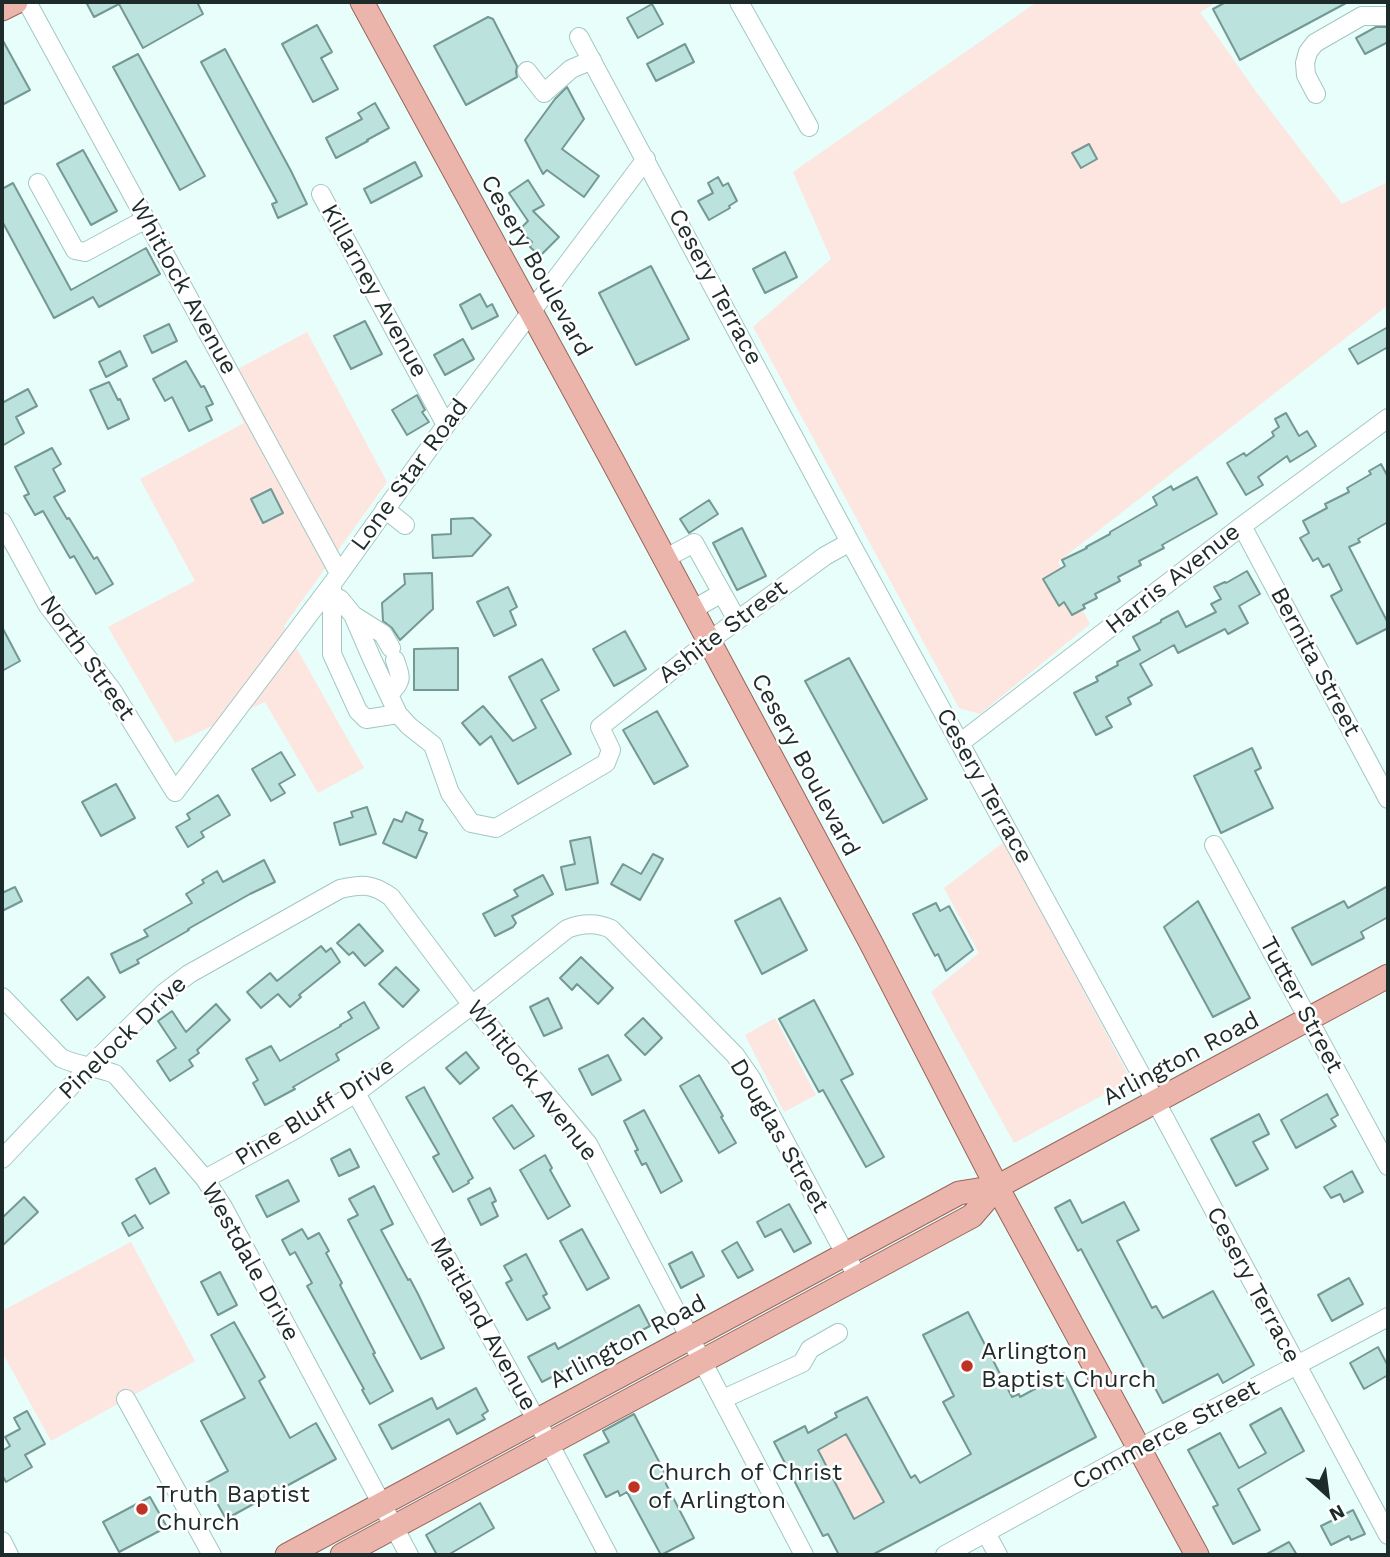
<!DOCTYPE html>
<html>
<head>
<meta charset="utf-8">
<style>
  body { margin:0 }
  #map { position:relative; width:1390px; height:1557px; overflow:hidden; background:#e7fefb; font-family:"Work Sans",sans-serif }
  canvas { display:block }
  .frame { position:absolute; inset:0; border:4px solid #1d2c2a; pointer-events:none }
  .north { position:absolute; left:1292px; top:1459px; width:70px; height:70px; -webkit-text-stroke:5px #fff; paint-order:stroke; rotate:152deg; font-size:19px; font-weight:700; line-height:28px; text-align:center; color:#1d2c2a }
  .north::after { content:''; display:block; margin:auto; width:24px; height:32px; background:#1d2c2a; clip-path:polygon(50% 0,100% 100%,50% 72%,0 100%) }
</style>
</head>
<body>
<div id="map">
<canvas width="1390" height="1557"></canvas>
<div class="frame"></div>
<div class="north">N</div>
</div>
<script>
const c = document.querySelector('canvas').getContext('2d');
c.lineJoin = 'round';
function fillPath(path, color) {
  c.fillStyle = color;
  c.fill(path, 'evenodd');
}
function trace(path, color, width, dash) {
  c.strokeStyle = color;
  c.lineWidth = width;
  c.lineCap = dash ? 'butt' : 'round';
  c.setLineDash(dash || []);
  c.stroke(path);
}
function drawText(font, color, halo, rows, align = 'center') {
  c.font = font + ' "Work Sans",sans-serif';
  c.lineWidth = 5;
  c.setLineDash([]);
  c.textBaseline = 'middle';
  c.strokeStyle = halo;
  c.fillStyle = color;
  for (const [text, x, y, turn = 0] of rows) {
    c.save();
    c.translate(x, y);
    c.rotate((+turn || 0) * Math.PI / 180);
    c.textAlign = isNaN(turn) ? turn : align;
    if (halo) c.strokeText(text, 0, 0);
    c.fillText(text, 0, 0);
    c.restore();
  }
}
const green = new Path2D(`
  M1037,2H1217L1200,12L1257,93L1342,204L1388,182V305L1058,562L1090,624L980,714L959,708L753,327L831,259L793,172Z
  M307,332L387,482L284,626L364,768L318,793L265,702L175,743L108,627L195,581L140,479L244,423L221,378Z
  M1004,842L1131,1080L1014,1143L931,992L979,953L944,888Z
  M775,1018L816,1095L784,1112L745,1035Z
  M131,1242L195,1361L51,1441L2,1352V1311Z
  M847,1434L884,1502L854,1519L817,1450Z`);
const building = new Path2D(`
  M86,2H197L203,14L143,48L119,4L94,17Z
  M1226,2H1348L1240,60L1213,9Z
  M652,4L663,24L638,38L627,18Z
  M488,17L493,19L517,66L516,72L517,77L466,105L434,46Z
  M317,25L332,52L321,58L338,89L313,102L282,44Z
  M1376,27H1388V42L1365,54L1356,38Z
  M2,39L30,90L2,105Z
  M685,44L694,62L656,81L647,64Z
  M225,49L291,171L307,204L278,218L272,204L277,202L201,62Z
  M138,54L205,176L180,190L113,67Z
  M567,87L584,119L562,149L599,176L584,197L547,170L543,174L525,140L555,99Z
  M375,103L389,128L367,140L368,141L336,158L326,138L362,119L358,113Z
  M1089,144L1097,159L1081,168L1072,153Z
  M83,150L117,211L91,225L57,164Z
  M415,162L422,176L371,203L364,189Z
  M718,177L723,186L728,183L737,201L729,206L730,208L709,220L698,201L713,193L708,183Z
  M528,180L544,205L533,211L559,237L540,256L530,247L532,242L519,230L528,221L509,193Z
  M13,183L71,290L146,248L160,274L99,307L93,297L54,318L2,221V189Z
  M785,252L797,277L765,293L753,269Z
  M651,266L689,339L636,365L599,293Z
  M480,294L487,307L492,304L498,316L472,329L460,305Z
  M365,321L382,354L351,369L334,336Z
  M169,324L177,341L152,353L144,336Z
  M1388,327V347L1358,364L1349,349Z
  M463,339L474,359L445,375L434,355Z
  M120,351L127,366L106,377L99,362Z
  M186,361L201,387L204,386L213,404L206,407L212,420L189,431L172,397L165,401L153,379Z
  M109,382L118,400L120,399L129,419L108,429L90,390Z
  M28,389L37,406L16,417L24,433L2,446V403Z
  M417,395L425,410L422,412L429,422L407,435L392,410Z
  M1286,413L1299,436L1307,431L1316,446L1290,462L1287,456L1258,477L1263,485L1246,495L1227,463L1244,453L1246,456L1274,436L1272,432L1279,427L1275,419Z
  M52,448L61,464L53,469L65,491L54,497L67,519L69,518L94,559L97,557L113,584L96,594L74,556L70,558L43,511L35,515L24,496L29,494L15,467Z
  M1381,464L1388,477V522L1358,539L1360,542L1349,547L1388,623V628L1357,644L1331,596L1342,590L1329,564L1323,567L1318,558L1313,561L1300,538L1309,533L1303,521L1327,508L1325,504L1349,492L1347,488L1371,474L1369,471Z
  M1197,477L1217,514L1162,545L1164,548L1139,561L1141,565L1118,577L1120,581L1095,594L1097,598L1083,605L1085,608L1072,615L1064,602L1059,606L1043,579L1065,566L1062,560L1087,548L1086,547L1110,534V532L1157,505L1153,497L1171,486L1173,490Z
  M271,489L283,513L263,523L251,499Z
  M709,500L718,514L689,533L680,519Z
  M473,518L491,535L472,556L433,558L432,535L451,534V519Z
  M742,528L766,576L737,590L713,543Z
  M1247,571L1260,594L1239,606L1248,623L1228,634L1225,629L1178,653L1174,645L1140,664L1152,685L1128,698L1131,704L1106,717L1112,727L1096,735L1074,693L1098,681L1096,677L1118,665L1117,662L1140,650L1133,637L1161,622V620L1178,611L1186,627L1216,612L1211,604L1221,599L1214,587L1225,582L1226,583Z
  M432,573L433,609L400,640L392,628L383,621L382,603L405,584L404,574Z
  M508,587L517,607L510,611L516,625L494,636L477,602Z
  M2,627L20,661L2,671Z
  M625,631L646,669L614,686L593,649Z
  M458,648V690H414V649Z
  M849,658L927,799L883,823L805,681Z
  M542,659L559,690L541,700L571,754L518,784L491,736L480,745L462,723L483,706L513,741L536,728L509,677Z
  M657,711L688,766L654,784L623,730Z
  M1252,748L1261,768L1255,771L1273,808L1221,833L1194,776Z
  M281,752L295,775L279,784L285,793L271,801L252,769Z
  M116,784L135,818L101,836L82,802Z
  M218,795L230,815L201,832L204,837L188,847L176,827L190,819L187,814Z
  M367,807L376,834L340,845L334,823L353,817L351,812Z
  M406,812L423,820L419,830L427,833L416,858L383,843L394,819L402,822Z
  M590,837L598,883L566,890L561,867L575,864L570,841Z
  M653,854L663,859L640,900L611,884L623,864L641,874Z
  M264,860L275,882L250,894L188,929L189,930L137,960L139,963L120,973L111,954L148,936L144,930L192,903L186,894L204,883L202,880L217,871L223,882Z
  M543,875L553,894L512,916L516,923L513,927L495,936L483,914L518,896L514,890Z
  M1388,886V917L1361,932L1364,938L1312,965L1292,928L1344,901L1348,908Z
  M15,887L22,901L2,911V893Z
  M780,898L807,950L762,974L735,921Z
  M1198,901L1250,998L1213,1017L1164,927Z
  M936,903L940,911L949,906L973,950L946,971L938,954L935,956L913,914Z
  M359,924L383,951L365,966L353,952L349,955L337,943Z
  M321,946L326,952L331,948L340,962L299,995L301,997L290,1007L278,994L261,1008L247,992L270,973L277,981Z
  M581,957L613,988L598,1004L577,984L572,990L560,978Z
  M396,967L419,990L403,1007L379,984Z
  M88,977L105,997L77,1020L61,1000Z
  M548,998L562,1028L544,1036L530,1007Z
  M814,1000L853,1074L841,1080L884,1157L866,1167L823,1090L819,1092L779,1019Z
  M364,1002L379,1028L336,1054L339,1060L293,1087L295,1089L265,1105L253,1083L258,1080L246,1059L271,1046L280,1061L341,1026L340,1025L352,1018L348,1012Z
  M216,1004L230,1020L197,1050L199,1053L189,1060L193,1066L170,1081L157,1061L176,1048L158,1021L172,1011L186,1032Z
  M643,1018L662,1038L645,1055L625,1035Z
  M466,1052L479,1068L460,1084L446,1068Z
  M608,1055L621,1080L592,1095L579,1069Z
  M699,1075L723,1116L721,1117L736,1143L719,1153L680,1086Z
  M424,1087L473,1178L468,1181L469,1183L453,1192L433,1157L439,1154L406,1097Z
  M1327,1094L1338,1115L1331,1119L1336,1126L1296,1148L1281,1120Z
  M512,1105L534,1136L514,1149L493,1118Z
  M644,1110L682,1181L661,1193L646,1163L642,1165L635,1151L638,1150L624,1121Z
  M1259,1114L1269,1134L1253,1142L1268,1169L1236,1186L1211,1139Z
  M350,1149L359,1167L339,1176L331,1159Z
  M545,1155L552,1168L550,1170L570,1206L548,1219L520,1170Z
  M155,1168L169,1193L150,1204L136,1179Z
  M1352,1171L1363,1192L1344,1202L1340,1194L1331,1198L1324,1187Z
  M288,1180L299,1201L267,1217L256,1196Z
  M374,1186L393,1224L381,1230L408,1280L410,1279L418,1294L444,1348L421,1359L348,1220L358,1215L349,1199Z
  M490,1188L496,1201L492,1203L498,1216L481,1225L468,1199Z
  M24,1197L38,1212L2,1246V1218Z
  M1070,1200L1082,1223L1124,1202L1139,1230L1117,1241L1152,1308L1156,1306L1163,1318L1213,1291L1254,1365L1223,1383L1218,1374L1163,1403L1081,1249L1078,1251L1055,1208Z
  M789,1204L811,1243L794,1252L781,1229L765,1237L757,1222Z
  M135,1215L143,1228L129,1236L122,1223Z
  M302,1229L308,1239L319,1233L329,1251L326,1253L342,1283L340,1285L375,1353L373,1354L393,1391L370,1404L362,1390L364,1389L307,1286L312,1283L295,1252L290,1255L282,1240Z
  M582,1229L609,1278L587,1290L560,1241Z
  M737,1242L753,1270L738,1278L722,1251Z
  M692,1252L704,1276L681,1288L669,1264Z
  M526,1254L547,1294L543,1296L550,1308L527,1320L506,1283L512,1280L504,1266Z
  M220,1272L237,1305L218,1315L201,1282Z
  M1349,1278L1363,1304L1332,1321L1318,1295Z
  M639,1305L650,1326L542,1382L528,1357L555,1343L558,1349Z
  M968,1312L1012,1397L1019,1394L1020,1397L1064,1373L1096,1437L872,1555H839L828,1534L823,1536L774,1442L805,1426L808,1433L837,1417L835,1413L867,1397L911,1478L915,1475L920,1483L971,1454L943,1402L954,1396L923,1335ZM846,1434L884,1502L854,1519L818,1450Z
  M234,1322L265,1377L259,1381L290,1438L316,1423L336,1459L226,1519L206,1483L228,1471L201,1421L245,1398L211,1335Z
  M1378,1347L1388,1366V1375L1364,1389L1350,1363Z
  M476,1388L488,1411L482,1415L485,1419L457,1434L449,1419L392,1449L379,1425L432,1398L437,1409Z
  M1281,1408L1304,1451L1238,1489L1260,1530L1233,1544L1213,1507L1218,1505L1188,1450L1220,1433L1239,1468L1266,1453L1250,1425Z
  M27,1411L45,1444L25,1455L32,1467L6,1482L2,1475V1451L10,1446L5,1437L20,1429L14,1418Z
  M634,1414L665,1473L666,1484L694,1538L661,1555L627,1492L620,1496L618,1491L606,1497L584,1455L609,1442L603,1431Z
  M150,1497L167,1527L119,1552L103,1522Z
  M480,1503L494,1528L448,1555H437L426,1535Z
  M1353,1510L1365,1534L1351,1540L1349,1536L1331,1545L1321,1526Z
  M1289,1542L1297,1555H1265Z`);
const minor = new Path2D(`
  M27,2L339,573
  M739,2L809,127
  M579,37L850,542L1156,1102L1388,1535
  M527,71L544,93L571,69L592,60
  M1316,94L1306,75L1305,63L1308,52L1315,43L1362,16H1388
  M38,183L75,250L85,252L146,219
  M321,194L446,425
  M385,509L405,525
  M2,522L48,606L112,690L175,792L332,584L446,425L646,159
  M1242,526L1388,799
  M664,559L694,543L737,620
  M332,585V654L358,711L366,719L398,714
  M332,597L340,599L353,615L372,659L398,714L409,726L433,745L450,793L471,823L496,828L606,763L611,750L600,727L709,641L825,556L850,542
  M692,610L722,593
  M353,615L383,634L391,648
  M389,695C402,679 402,681 395,660
  M960,743L1242,526L1388,418
  M1214,845L1388,1166
  M2,997L61,1058C78,1066 97,1067 115,1074L205,1179L223,1207L409,1555
  M356,1093L549,1443L608,1555
  M2,1159L90,1066L164,993L189,974L340,889C361,884 372,883 391,897L472,1005L588,1144L804,1555
  M205,1179L296,1129L356,1093L472,1005L567,929C582,923 596,922 611,929L735,1055L751,1078L858,1278
  M126,1399L212,1555
  M723,1399L802,1363L810,1349L838,1333
  M986,1533L998,1555
  M2,1541L9,1555
  M945,1555L1138,1449L1388,1317`);
const major = new Path2D(`
  M362,2L612,460L871,943L997,1187L1197,1555
  M2,9L16,2
  M287,1555L959,1193L997,1187
  M342,1555L972,1216L997,1187L1388,976`);
const markers = [
  [967,1366,7,"#bf3324"],
  [634,1487,7,"#bf3324"],
  [142,1509,7,"#bf3324"]
];
const streetNames = [
  ["Cesery Boulevard",536,266,61],
  ["Whitlock Avenue",183,287,61],
  ["Cesery Terrace",715,287,62],
  ["Killarney Avenue",374,291,61],
  ["Lone Star Road",410,475,-54],
  ["Harris Avenue",1173,579,-38],
  ["Ashite Street",723,632,-37],
  ["North Street",87,658,55],
  ["Bernita Street",1315,662,62],
  ["Cesery Boulevard",805,765,62],
  ["Cesery Terrace",984,786,61],
  ["Tutter Street",1301,1005,62],
  ["Pinelock Drive",123,1038,-44],
  ["Arlington Road",1181,1059,-28],
  ["Whitlock Avenue",532,1081,52],
  ["Pine Bluff Drive",315,1112,-32],
  ["Douglas Street",779,1136,60],
  ["Westdale Drive",250,1262,61],
  ["Cesery Terrace",1253,1285,62],
  ["Maitland Avenue",483,1324,61],
  ["Arlington Road",628,1342,-28],
  ["Commerce Street",1166,1435,-28]
];
const poiNames = [
  ["Arlington",981,1352],
  ["Baptist Church",981,1380],
  ["Church of Christ",648,1473],
  ["of Arlington",648,1501],
  ["Truth Baptist",156,1495],
  ["Church",156,1523]
];
fillPath(green, '#fde5e0');
fillPath(building, '#bce2dd');
trace(building, '#749893', 2);
trace(minor, '#a2c7c2', 20);
trace(major, '#9a655b', 25);
trace(minor, '#fff', 18);
trace(major, '#ebb5ac', 23);
for (const [x, y, r, color] of markers) {
  const dot = new Path2D();
  dot.arc(x, y, r, 0, 2 * Math.PI);
  c.fillStyle = color;
  c.fill(dot);
  trace(dot, '#fff', 2.5);
}
drawText('24px', '#1d2c2a', '#fff', streetNames);
drawText('24px', '#1d2c2a', '#fff', poiNames, 'left');
</script>
</body>
</html>
